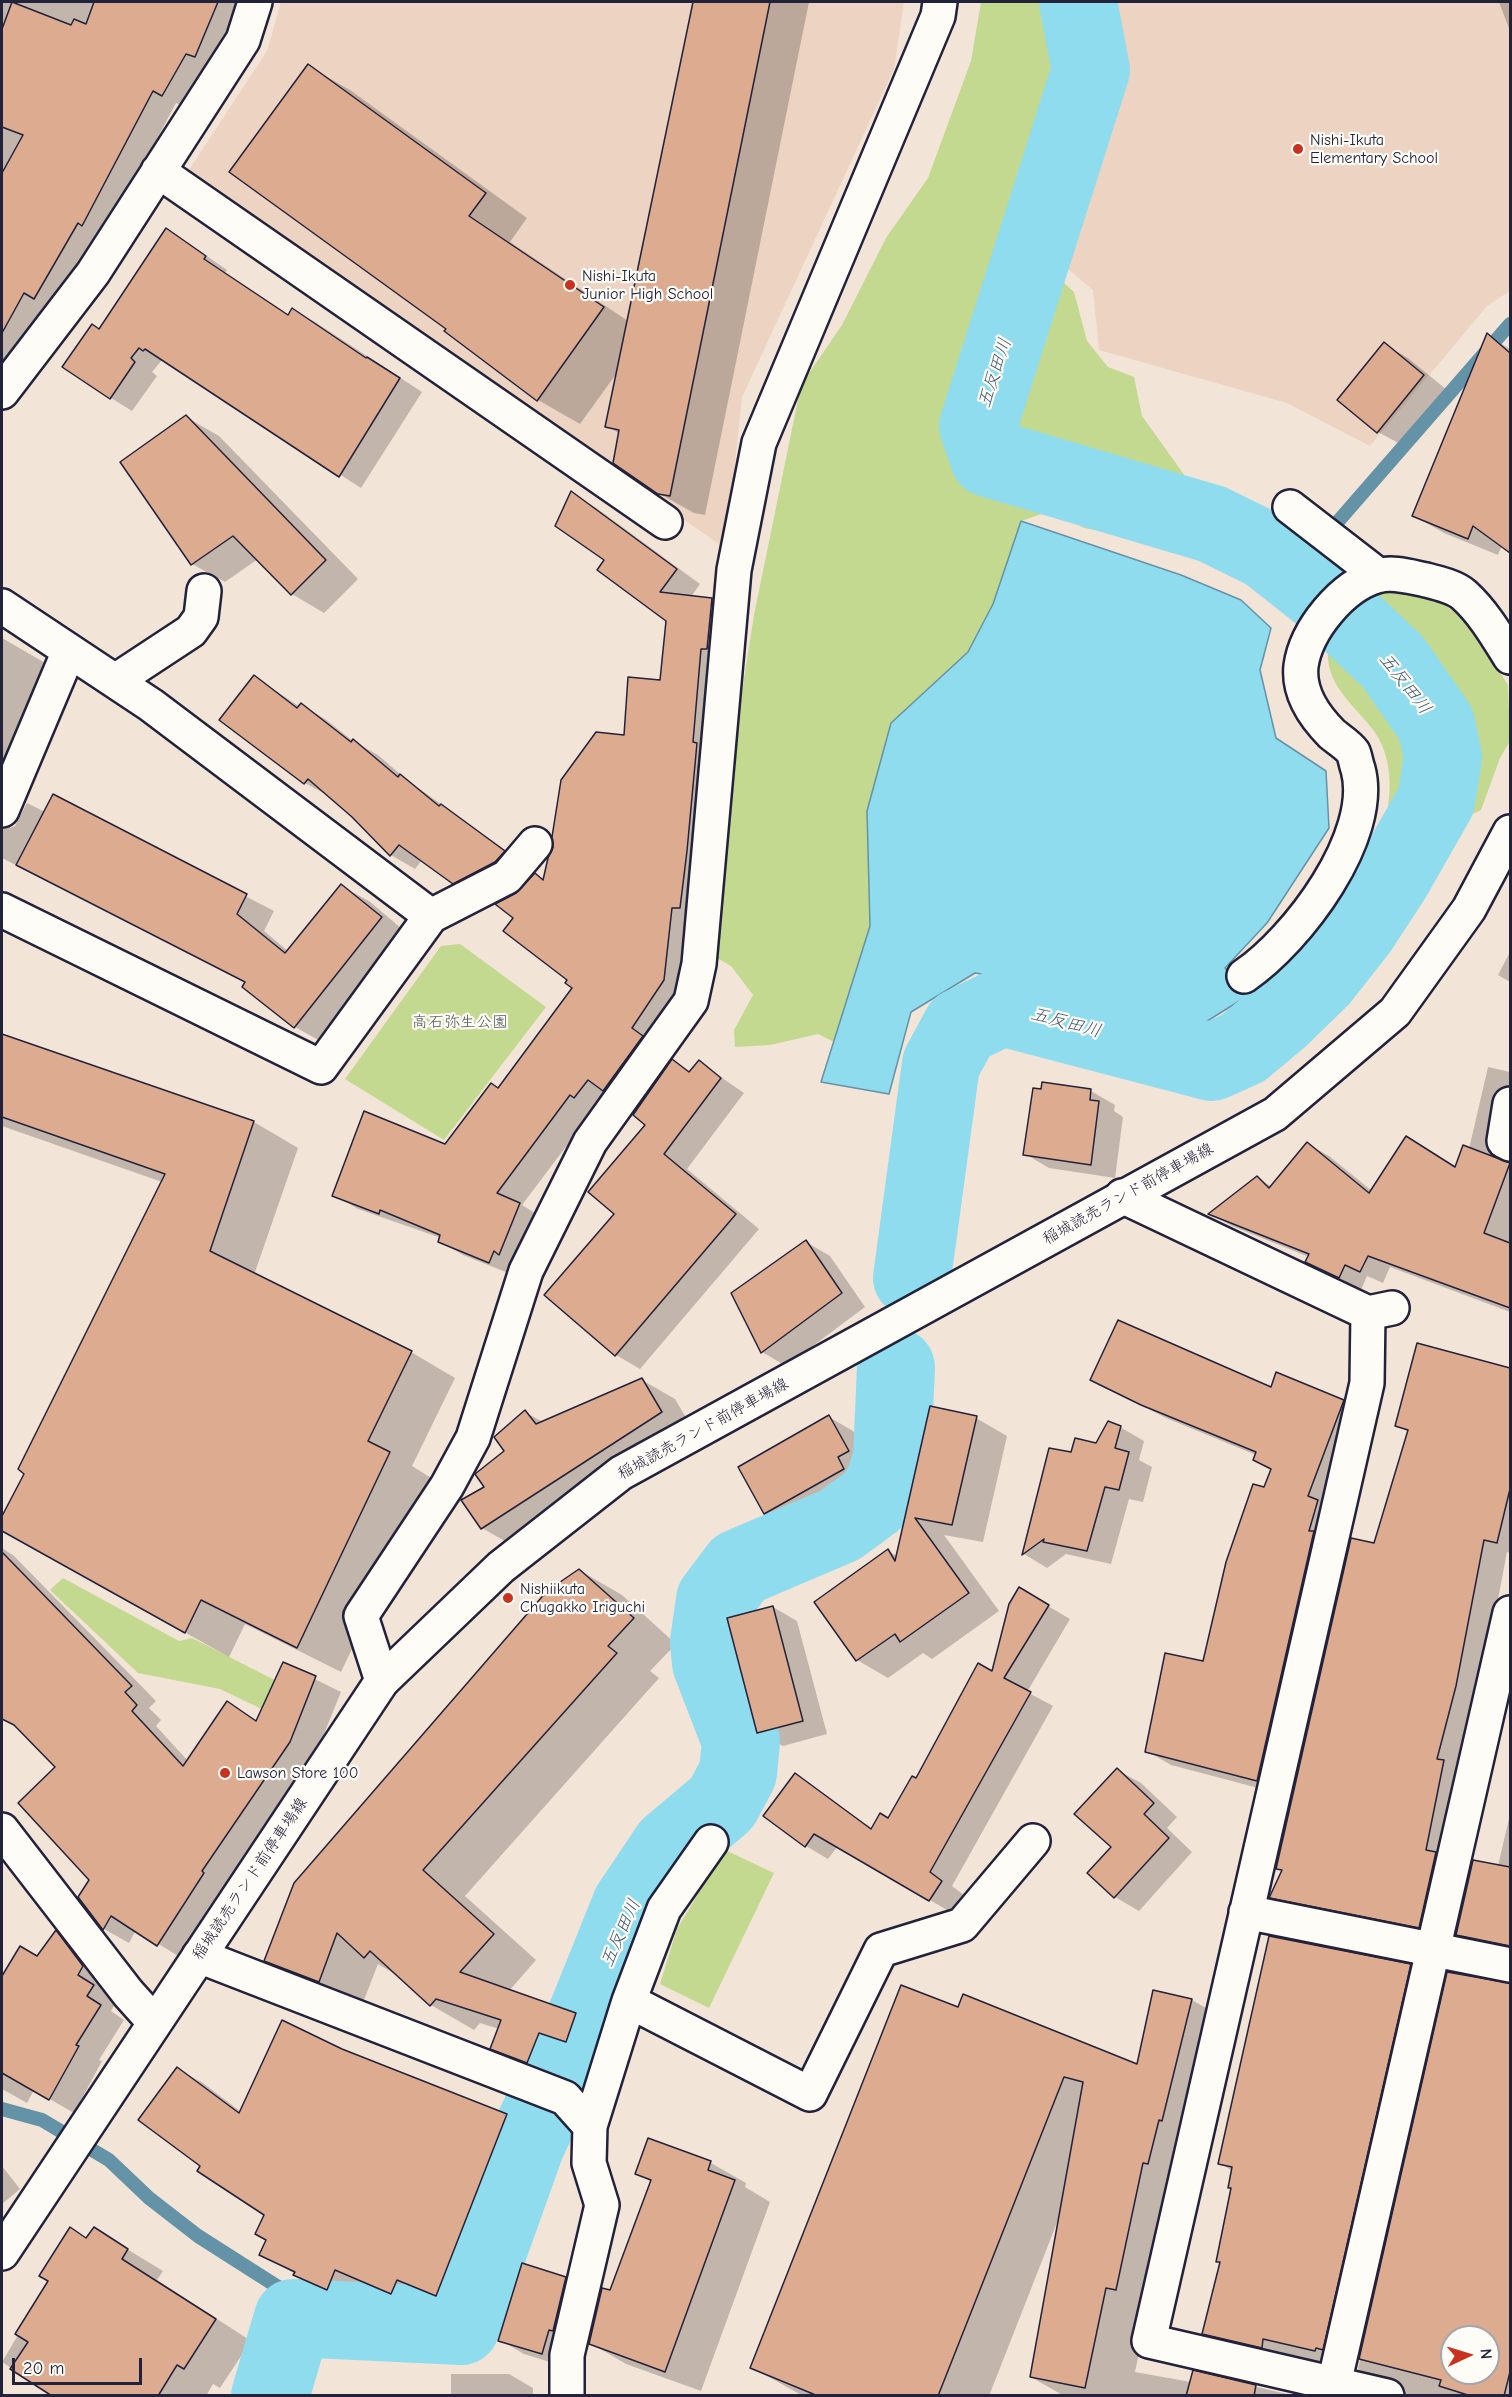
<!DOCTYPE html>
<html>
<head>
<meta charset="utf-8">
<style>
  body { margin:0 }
  #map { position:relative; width:1512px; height:2397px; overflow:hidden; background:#f3e4d8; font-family:"Comic Neue",sans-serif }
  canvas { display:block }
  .frame { position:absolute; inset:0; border:3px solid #22223b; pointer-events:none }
  .north { position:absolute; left:1440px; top:2325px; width:60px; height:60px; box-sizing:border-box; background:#fdfcf7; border:2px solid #a5a5ac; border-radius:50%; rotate:86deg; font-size:16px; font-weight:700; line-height:24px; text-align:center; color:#22223b }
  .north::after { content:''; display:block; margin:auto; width:21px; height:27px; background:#c8321e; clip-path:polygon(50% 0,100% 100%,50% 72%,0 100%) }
  .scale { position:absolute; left:12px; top:2358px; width:130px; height:27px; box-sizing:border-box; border:3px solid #22223b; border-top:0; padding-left:8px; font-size:18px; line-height:21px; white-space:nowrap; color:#22223b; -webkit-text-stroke:4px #fdfcf7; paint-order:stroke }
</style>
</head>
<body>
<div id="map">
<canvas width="1512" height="2397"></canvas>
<div class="frame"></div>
<div class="north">N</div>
<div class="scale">20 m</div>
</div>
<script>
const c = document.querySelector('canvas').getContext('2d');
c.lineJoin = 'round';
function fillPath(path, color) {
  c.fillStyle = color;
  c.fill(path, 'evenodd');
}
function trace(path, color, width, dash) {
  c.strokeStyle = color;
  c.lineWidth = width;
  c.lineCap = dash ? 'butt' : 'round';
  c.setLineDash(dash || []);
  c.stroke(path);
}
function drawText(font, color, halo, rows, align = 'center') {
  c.font = font + ' "Comic Neue","Klee One",sans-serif';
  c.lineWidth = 4.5;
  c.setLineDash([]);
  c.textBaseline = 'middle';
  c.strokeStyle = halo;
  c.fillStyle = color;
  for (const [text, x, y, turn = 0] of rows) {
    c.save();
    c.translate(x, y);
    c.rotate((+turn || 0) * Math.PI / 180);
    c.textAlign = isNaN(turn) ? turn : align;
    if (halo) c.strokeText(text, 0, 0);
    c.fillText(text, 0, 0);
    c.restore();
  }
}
const built = new Path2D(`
  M281,2H904L894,69L742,397L726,549L187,173L267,51Z
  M1110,2H1510V291L1487,306L1370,446L1287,403L1099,350L1093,290L1056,259L1117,38Z`);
const green = new Path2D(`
  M981,2H1091L1094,20L1102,36L1041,262L1074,292L1087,341L1108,367L1134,377L1142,416L1185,476L1265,518L1255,576L1210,564L1147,539L1084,528L1053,510L1021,521L993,604L968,652L891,723L867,811L870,926L834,1042L818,1034L770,1045L735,1047L734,1030L753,995L731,966L710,954L730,824L734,743L754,615L801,385L842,325L886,238L928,178L971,61Z
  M1378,588L1413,589L1444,604L1469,624L1508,685L1510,741L1500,758L1481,810L1468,816L1452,848L1443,841L1431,850L1386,818C1391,795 1392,768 1382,745C1373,724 1353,710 1340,690C1310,646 1342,613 1378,588Z
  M460,944L546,1007L444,1140L345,1079L441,946Z
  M63,1578L179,1641L192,1638L306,1696L293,1724L220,1689L138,1673L50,1590Z
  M725,1850L774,1873L709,2008L660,1984L677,1929Z`);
const water = new Path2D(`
  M1021,521L1181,575L1241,600L1271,628L1260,670L1276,738L1326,771L1329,828L1267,923L1225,968L1249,995L1204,1023L1079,991L975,973L911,1012L889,1094L821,1082L870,926L867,811L891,723L968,652L993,604Z`);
const shadow = new Path2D(`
  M2,2H247L185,108L176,103L105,237L57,310L47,305L12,366L2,360Z
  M694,2H809L705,515L694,513L658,493L620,434L607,426L619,370L580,424L538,400L446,331L448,328L308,66L350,90L527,218L510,242L628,321Z
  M1499,2H1510V31Z
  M166,230L188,243L227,270L225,273L289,315L293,310L315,322L422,392L361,488L162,360L152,372L157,376L132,411L111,398L100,330Z
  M1487,335L1510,349V552L1502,545L1498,555L1444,533L1414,516Z
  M1384,344L1408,358L1447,390L1402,445L1378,432L1339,399Z
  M186,417L219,436L358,579L324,613L292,594L258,559L225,582L192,564Z
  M571,493L595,507L700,584L691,597L712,599L736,613L687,994L595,1108L522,1205L543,1218L513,1275L463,1255L439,1241L441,1238L358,1209L334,1195L445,1145L499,1090L575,987L515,918L517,895L535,875L545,881L625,737L661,681L668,620L606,560Z
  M2,638L59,671L10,828L15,826L27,803L45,812L53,796L274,911L264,931L289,952L341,886L369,901L408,934L322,1042L295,1027L247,983L2,858Z
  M255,677L300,707L301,705L325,719L353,741L378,755L407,780L528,866L478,897L422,860L415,869L391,855L329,796L305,783Z
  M1510,952V982L1498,975Z
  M2,1036L254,1122L298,1148L254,1275L411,1352L455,1378L412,1466L433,1479L341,1672L245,1624L229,1657L107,1589L162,1182L2,1126Z
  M673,1061L691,1072L699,1062L744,1093L687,1169L759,1229L640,1369L616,1355V1214Z
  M1488,1067L1510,1072V1130L1507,1151L1510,1164V1312L1390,1267L1383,1283L1367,1276L1361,1290L1307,1262L1309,1257L1232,1226L1211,1214L1257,1178L1272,1187L1308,1144L1329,1156L1372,1191L1456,1168L1469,1149Z
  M1091,1091L1115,1105L1114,1111L1123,1117L1115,1178L1049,1168L1025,1154Z
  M806,1242L830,1256L865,1307L786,1366L762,1352Z
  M1418,1344L1510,1369V1553L1507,1552L1479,1700L1442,1940L1294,1910L1271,1897L1283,1871L1277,1868L1409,1432L1397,1426Z
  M642,1380L675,1399L694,1431L515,1547L482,1528L486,1487L525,1412L543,1422Z
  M1092,1380L1272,1389L1343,1401L1367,1415L1281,1794L1171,1765L1147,1751L1204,1663L1272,1469L1256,1455L1166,1418Z
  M931,1407L976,1418L1007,1436L983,1542L944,1535L999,1611L932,1659L923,1653L888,1678L857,1660L888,1551L897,1556Z
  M829,1417L853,1431L872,1465L861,1471L867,1483L789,1527L765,1513L740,1467Z
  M1120,1427L1144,1441L1139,1460L1152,1467L1143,1502L1129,1499L1111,1564L1066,1554L1047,1568L1024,1554L1050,1450L1072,1453L1097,1445Z
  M2,1548L14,1556L156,1701L149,1708L161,1720L156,1726L188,1761L228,1703L258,1721L284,1664L341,1692L315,1756L183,1959L136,1930L129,1943L104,1929L79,1897L91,1879L57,1767L19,1728L2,1719Z
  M579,1570L622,1595L676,1644L650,1671L659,1678L465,1896L536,1960L509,1991L575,2014L618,2039L609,2066L583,2057L571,2087L535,2073L492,2048L499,2029L480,2023L474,2030L431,2005L403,1979L378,1964L362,2005L309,1985L266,1961Z
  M1019,1589L1070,1619L1027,1692L1053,1706L952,1886L964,1895L952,1913L838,1846L828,1859L806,1846L795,1775L873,1829L889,1820L993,1673Z
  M773,1607L797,1621L827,1734L783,1746L758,1732Z
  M1117,1770L1141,1783L1177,1817L1167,1828L1192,1852L1139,1911L1115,1897L1113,1847Z
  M1510,1814V1953L1480,1947L1457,1934L1498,1866Z
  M56,1932L80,1946L107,1980L101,1990L117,2000L111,2011L124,2020L99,2060L102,2061L74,2113L34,2090L27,2103L2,2089V1979L21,1948L38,1957Z
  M1410,1966L1433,1979L1342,2373L1226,2346L1203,2333L1221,2263L1217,2261L1233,2189L1232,2171L1220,2163Z
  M1449,1973L1510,1985V2396H1407L1405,2389L1381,2382L1358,2369ZM1452,2337H1488V2373H1452Z
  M1155,1992L1192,2000L1234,2024L1148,2311L1135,2372L1191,2382L1194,2372L1295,2396H1064L1031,2377L1058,2220L989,2396H803L751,2367L958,2009L1139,2066Z
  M342,2050L506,2116L531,2130L461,2310L423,2294L417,2307L361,2283L353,2303L321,2289L261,2254L268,2240L266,2214L202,2166L177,2069L203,2083L241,2112Z
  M648,2140L711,2163L746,2183L745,2187L770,2202L701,2391L626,2364L590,2343L651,2182L637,2173Z
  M2,2166L20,2189L2,2204Z
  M94,2229L163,2271L157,2280L251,2341L220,2388L213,2384L206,2396H54L2,2362L50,2281Z
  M565,2278L589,2292L566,2367L524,2354L500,2340Z
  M451,2374H509L533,2388V2396H451Z`);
const stream = new Path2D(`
  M1294,572L1510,324
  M2,2109L42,2120L109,2160L149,2198L198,2236L278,2287L293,2318`);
const river = new Path2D(`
  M912,1278L941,1064L961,1027L1002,1007L1212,1062L1243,1048L1280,1017L1321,977L1358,930L1392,878L1436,801L1443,757L1436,724L1393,662L1319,592L1267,551L1212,524L989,458L978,426L1091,70L1078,2
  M270,2396L293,2318L461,2326L526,2144L588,2012L631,1905L670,1847L722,1803L738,1773L741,1741L711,1663L709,1642L715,1600L739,1568L840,1525L874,1500L885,1481L892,1458L896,1367`);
const building = new Path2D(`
  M12,2L71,25L74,19L86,24L94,2H218L195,57L186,54L162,96L153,91L82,226L78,223L34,299L24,293L2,333V173L23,135L2,127V29Z
  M693,2H770L670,496L658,494L613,463L619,430L605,427Z
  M308,64L486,193L469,216L604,307L537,401L444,331L446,329L229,172Z
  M166,228L206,256L204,259L288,315L292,308L366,358L367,357L400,378L339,477L145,349L143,351L139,348L131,358L135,362L110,399L62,367L92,324L99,329Z
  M1487,333L1510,353V553L1473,526L1468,539L1412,516Z
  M1384,342L1424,375L1377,433L1337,400Z
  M186,415L326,560L291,595L233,536L191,565L120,462Z
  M571,491L677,569L660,592L712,598L707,649H701L693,742L697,743L687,851L680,908H672L664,980L632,1028L643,1036L603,1091L588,1080L574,1098L570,1095L497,1193L520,1203L499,1255L494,1251L489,1263L438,1242L440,1235L380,1210L379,1214L332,1196L364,1111L445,1144L491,1083L498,1088L572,988L565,983L567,980L503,931L513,918L495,904L516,893L535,873L543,880L548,858L553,847L552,837L561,780L596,732L624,735L628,677L660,680L666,621L597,570L604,560L555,526Z
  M254,675L297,708L301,703L351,742L353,739L398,777L400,774L439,806L441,804L505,851L495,862L453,884L399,845L390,856L352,817L308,779L304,784L219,720Z
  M53,794L247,894L237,914L285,953L341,884L382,917L294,1028L242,987L245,982L16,865Z
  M2,1034L254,1121L210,1251L412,1351L368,1441L390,1452L297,1648L201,1600L185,1633L2,1531V1516L24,1474L18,1469L165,1174L2,1117Z
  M672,1059L689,1072L699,1060L721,1078L664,1154L736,1214L615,1356L544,1295L614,1214L588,1192L645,1125L633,1115Z
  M1042,1082L1091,1089L1090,1100L1099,1101L1091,1165L1023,1155L1033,1088L1041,1089Z
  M1406,1136L1455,1167L1463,1145L1510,1163L1484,1233L1510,1243V1308L1368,1256L1360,1272L1345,1265L1339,1278L1305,1262L1309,1254L1208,1214L1257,1176L1269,1188L1307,1142L1369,1193Z
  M806,1240L842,1293L761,1353L731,1293Z
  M1118,1320L1271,1387L1276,1372L1344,1400L1308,1496L1318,1500L1309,1531H1314L1257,1781L1145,1752L1165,1653L1203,1661L1226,1562L1253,1484L1264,1487L1271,1469L1253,1460L1256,1452L1141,1405L1090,1380Z
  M1417,1343L1510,1368V1489L1497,1543L1484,1540L1456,1686L1437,1759L1444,1760L1426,1850L1436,1852L1419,1928L1269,1898L1282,1870L1276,1869L1351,1538L1374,1543L1408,1430L1395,1426Z
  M642,1378L662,1412L481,1529L461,1500L484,1487L475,1474L504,1451L494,1437L525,1410L536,1424Z
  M930,1406L977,1416L952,1525L915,1518L969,1593L900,1642L895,1634L856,1661L814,1602L888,1549L895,1561Z
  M829,1415L849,1451L838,1457L844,1469L764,1514L738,1467Z
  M1108,1421L1121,1426L1115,1448L1129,1452L1119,1490L1105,1487L1087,1551L1043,1542L1044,1539L1022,1555L1049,1448L1071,1452L1075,1438L1096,1443Z
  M2,1552L132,1686L125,1692L137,1705L132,1711L183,1766L227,1701L256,1721L283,1662L316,1676L290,1742L202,1871L204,1873L157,1946L111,1916L103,1930L78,1897L89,1880L18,1803L55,1767L14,1725L2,1719Z
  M579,1569L634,1618L608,1646L617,1653L423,1870L494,1934L460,1972L576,2013L566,2042L539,2033L527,2063L490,2049L501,2020L436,1999L430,2006L370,1951L364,1958L337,1933L319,1982L264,1961L294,1883L547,1591Z
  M1019,1587L1049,1605L1004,1678L1031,1692L930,1872L942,1881L929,1901L814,1834L805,1847L763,1816L795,1773L871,1829L880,1813L888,1818L912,1776L916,1778L978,1663L992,1671L1009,1604Z
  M773,1606L803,1721L757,1733L727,1618Z
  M1117,1768L1154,1803L1144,1814L1169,1838L1114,1898L1087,1873L1111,1847L1074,1814Z
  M1473,1860L1510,1867V1946L1456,1935Z
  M56,1930L83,1966L78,1975L94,1985L87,1996L101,2005L76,2045L79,2046L49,2100L2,2073V1976L20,1946L37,1956Z
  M1269,1936L1411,1964L1323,2350L1316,2348L1315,2351L1263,2339L1262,2348L1202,2334L1220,2262H1216L1231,2188H1228L1232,2167L1218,2164Z
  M1447,1972L1510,1983V2372L1504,2396H1471L1439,2386L1441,2380L1359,2359ZM1452,2337H1488V2373H1452Z
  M901,1985L958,2007L963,1994L1137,2064L1153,1990L1192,1999L1162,2121L1159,2120L1148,2164L1143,2163L1116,2290L1106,2288L1085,2388L1030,2377L1083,2082L1064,2077L938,2396H818L750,2368Z
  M282,2020L342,2049L507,2114L436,2296L397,2280L391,2294L335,2270L327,2290L293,2275L295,2272L259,2255L266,2240L255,2234L264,2215L197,2171L200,2166L138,2120L177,2067L239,2113Z
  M648,2138L711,2161L708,2170L735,2180L665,2372L589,2344L602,2288L610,2290L651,2180L635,2174Z
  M70,2227L86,2238L94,2227L128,2249L122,2259L216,2319L184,2369L177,2365L158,2396H52L10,2369L28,2342L15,2334L48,2281L39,2276Z
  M522,2263L566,2277L553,2331L549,2330L542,2354L498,2341Z
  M1193,2370L1256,2385L1254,2396H1186Z`);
const minor = new Path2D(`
  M158,171L665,522
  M2,392L93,273L243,40L255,2
  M1290,507L1378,575
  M2,606L151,705L431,916
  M115,681L191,631L201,617L204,591
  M2,810L69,651
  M2,910L321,1067L431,916L507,877L535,844
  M1244,976C1297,940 1376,836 1358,769C1356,764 1355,756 1353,752C1348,745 1338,739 1332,734C1314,716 1298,693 1301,666C1306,630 1342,586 1377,576C1392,571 1411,577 1426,580C1438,583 1455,587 1464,595C1483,612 1497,636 1510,657
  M1510,1104L1504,1141L1510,1144
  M1122,1196L1368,1313L1392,1308
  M1368,1313L1367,1383L1149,2341L1387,2396
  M382,1681L361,1616L447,1486L473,1438L526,1271L590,1142L691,1001L699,964L734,570L759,443L938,16L940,2
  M2,1830L128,1993L154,2022
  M1246,1912L1510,1965
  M199,1956L565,2098L590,2126
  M629,2001L810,2094L881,1950L962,1925L1033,1841
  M1334,2384L1510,1613
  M567,2396V2355L602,2205L589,2163L590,2126L629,2001L664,1909L711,1842`);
const major = new Path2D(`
  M2,2253L382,1681L501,1567L621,1473L1275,1114L1395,1012L1469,909L1510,832`);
const markers = [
  [1298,149,6,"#c8321e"],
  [570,285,6,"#c8321e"],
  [508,1598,6,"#c8321e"],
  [225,1773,6,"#c8321e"]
];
const poiNames = [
  ["Nishi-Ikuta",1310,140],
  ["Elementary School",1310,158],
  ["Nishi-Ikuta",582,276],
  ["Junior High School",582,294],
  ["Nishiikuta",520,1589],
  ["Chugakko Iriguchi",520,1607],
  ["Lawson Store 100",237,1773]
];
const parkNames = [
  ["高石弥生公園",460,1022]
];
const streetNames = [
  ["稲城読売ランド前停車場線",1128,1194,-29],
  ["稲城読売ランド前停車場線",703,1429,-29],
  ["稲城読売ランド前停車場線",250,1879,-56]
];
const waterNames = [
  ["五反田川",995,373,-72],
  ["五反田川",1405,684,52],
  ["五反田川",1066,1023,15],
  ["五反田川",621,1933,-66]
];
fillPath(built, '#ecd3c2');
fillPath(green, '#c2d98f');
fillPath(water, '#90dcef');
trace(water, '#6492a7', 1.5);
fillPath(shadow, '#0003');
trace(stream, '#6492a7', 14);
trace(river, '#90dcef', 78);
fillPath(building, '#ddab90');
trace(building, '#22223b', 1.5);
trace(minor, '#22223b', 38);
trace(major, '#22223b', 38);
trace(minor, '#fdfcf7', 33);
trace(major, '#fdfcf7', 33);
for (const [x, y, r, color] of markers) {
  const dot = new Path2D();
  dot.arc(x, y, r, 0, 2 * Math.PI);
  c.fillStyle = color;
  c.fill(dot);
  trace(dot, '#fdfcf7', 2);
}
drawText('16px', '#22223b', '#fdfcf7', poiNames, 'left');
drawText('16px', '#525954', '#fdfcf7', parkNames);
drawText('16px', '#22223b', '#fdfcf7', streetNames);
drawText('italic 18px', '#435a71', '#fdfcf7', waterNames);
</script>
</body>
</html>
